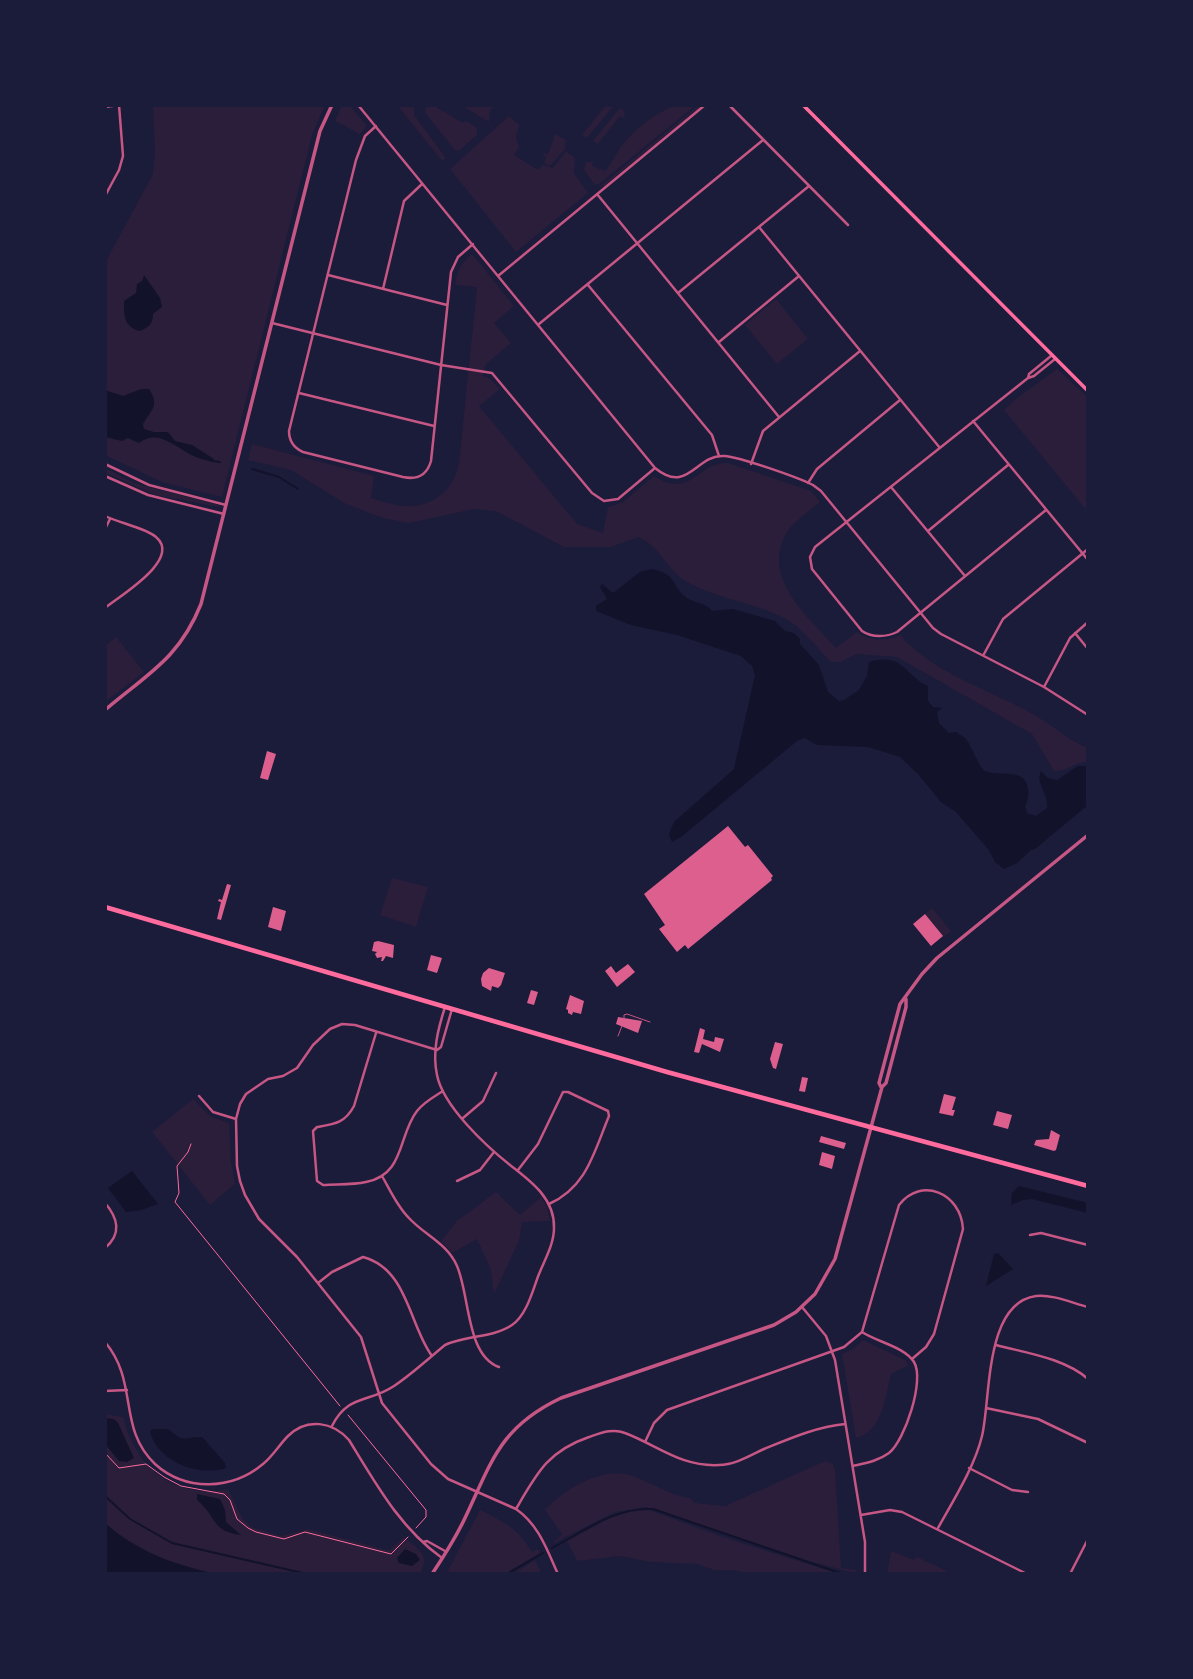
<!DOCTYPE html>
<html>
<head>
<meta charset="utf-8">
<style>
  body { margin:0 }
  #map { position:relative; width:1193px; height:1679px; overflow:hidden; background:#1b1b3a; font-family:Barlow,sans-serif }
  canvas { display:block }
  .frame { position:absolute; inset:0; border:107px solid #1b1b3a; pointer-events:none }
</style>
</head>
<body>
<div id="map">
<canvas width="1193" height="1679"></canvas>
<div class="frame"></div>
</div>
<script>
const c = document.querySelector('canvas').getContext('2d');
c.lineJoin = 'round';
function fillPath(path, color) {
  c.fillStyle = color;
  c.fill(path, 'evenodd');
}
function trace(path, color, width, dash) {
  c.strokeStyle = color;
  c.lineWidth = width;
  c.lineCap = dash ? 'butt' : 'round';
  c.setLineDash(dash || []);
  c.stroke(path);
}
const green = new Path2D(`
  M153,105H325L312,135L222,497L162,482L105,455V263L153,174L155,153Z
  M342,105L350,106L367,126L360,134L335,121Z
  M397,105H414V115L446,158L442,161Z
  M426,105H437L436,107L463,123L466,121L477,128V135L460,150H455L425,113Z
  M461,105H496L490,110L489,122Z
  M606,105H614L587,138L582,135Z
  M676,105H696L599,184L595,185L584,170L586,162H593L592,166L605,171C611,164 615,155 621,147C635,128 654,114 676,105Z
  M699,105H702L604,186L599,187Z
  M619,109H623L625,116L623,118L620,116L598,144L593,141Z
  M509,116L519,125L516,137L519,147L514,155L538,170L543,165L553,168L566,151L575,158L574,173L588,193L516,252L450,169Z
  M555,134L566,140L565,149L550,166L544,163L546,157L542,155L544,153L547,155C551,146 553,143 555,134Z
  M472,254L514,306L494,323L511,343L485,365L483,376L489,378L500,389L479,406L577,524L603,533L608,507L623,502L654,476C691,500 698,461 728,463L811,491L820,502C810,511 791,523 785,536C762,580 810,618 836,648L857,632C869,642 887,641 900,635C935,675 992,690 1038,717C1054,727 1070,741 1088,748V762C1075,761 1067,772 1054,771L1032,734L897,657L856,654L841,662H831C820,651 803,629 789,621C759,603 720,600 689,583C667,572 661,546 638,537L611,547H564L496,511L474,509L409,523L383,518L346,504L291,470L248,460L252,444L374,476L371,498C382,501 397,507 409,506C436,505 454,489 459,463L477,287L455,285C457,271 461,263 472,254Z
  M776,299L808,339L777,364L745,325Z
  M1057,369L1088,397V512L1004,410L1016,399Z
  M107,469L134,483L218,505L219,507L155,495L106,473Z
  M116,637L144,672L105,702V646Z
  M392,878L428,887L416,927L380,915Z
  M932,908L951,931L943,937L925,914Z
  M193,1099L210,1116L229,1123L231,1162L235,1184L210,1205L152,1132Z
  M496,1192L520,1215L541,1197L547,1207L550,1221L522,1222L519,1241L494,1294L491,1270L477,1239L452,1253L441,1241L457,1221Z
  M863,1340L905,1360L909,1365L891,1374C885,1397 883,1431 856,1438L842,1354L853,1349Z
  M105,1414L123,1417C136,1468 174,1500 228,1489L242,1518L251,1527L281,1536L308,1529L387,1550H390L404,1537C418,1550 431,1554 420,1574H105Z
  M825,1461L833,1464L835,1470L841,1568L856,1570L858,1574L809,1561L645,1507L615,1512L552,1544L562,1534L545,1510C563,1490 601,1467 629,1475C651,1481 667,1495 690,1498L695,1503L725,1506Z
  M480,1510C505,1523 517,1527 532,1552L538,1549L540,1553L504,1574H446Z
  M634,1510H649L720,1536L839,1574H750L735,1570H714L697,1564L651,1562L620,1556L577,1561L567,1541L610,1518Z
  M891,1551L914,1560L917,1557L953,1574H887Z
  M535,1560L542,1574H513Z`);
const water = new Path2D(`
  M144,275L160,298L162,307L153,314C153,324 149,327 140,331C124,327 124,316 124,301L136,293L137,284L142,281Z
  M141,389H149C160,406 151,410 143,424L144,429L154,432H168L175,441L192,445L214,459L213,462C204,460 194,457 186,452C171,443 156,430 139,443L128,438L122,441L105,437V390L123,396Z
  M651,569C679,574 670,586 687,598C696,604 705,602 712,611L733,609L775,621L785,631L794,633L800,639V644L819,665L828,692L839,701L844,700L859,690L867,676L869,662C903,652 904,675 928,686V701L933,707L942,708L937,712L939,723L949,733L957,732C959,735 963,736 965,738C971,744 979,768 985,771C999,777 1026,767 1028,789C1029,796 1028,801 1025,806L1027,813L1036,816L1047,808C1049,794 1035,783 1041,771L1048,778L1057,780L1078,766H1088V805L1035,849L1031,850L1017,863L1004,869L995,862L989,850L956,812L941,802L918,774L900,757L868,747L817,745L805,738L797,741L681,837L672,842L669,834L674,822L734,769L755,675L752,666L741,656L677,635L631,625L596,611V606L607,599L600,587L602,584L613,593L640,572Z
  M132,1171L158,1204L141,1210L126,1212L108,1188Z
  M1019,1186L1088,1203V1213L1032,1199L1023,1200L1011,1205L1012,1193Z
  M998,1253L1013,1269L986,1286L994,1254Z
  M105,1418L114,1419L118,1423L134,1458L127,1462L119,1461L105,1444Z
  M153,1429H168C186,1444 183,1437 202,1437L225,1463L226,1468C199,1477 157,1462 150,1431Z
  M197,1494L220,1499L225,1510L226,1522L241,1535C211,1531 218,1518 197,1500Z
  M105,1523C138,1552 175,1565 217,1574H105Z
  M405,1549L416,1554L420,1560L412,1566L399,1563L397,1558Z`);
const stream = new Path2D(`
  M213,461L220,462
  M252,469L279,477L298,489
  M105,1496L130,1519L172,1543L307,1574
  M552,1548C585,1531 614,1507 653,1509L843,1574
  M507,1574L543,1553`);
const building = new Path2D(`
  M267,751L276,754L268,780L260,778Z
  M728,826L745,847L748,845L773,876L771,878L772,880L688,949L685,945L677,952L659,929L665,925L644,894Z
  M227,884L231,885L221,920L217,919L221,902L218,901L219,899L222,900Z
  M273,907L286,911L281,931L268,927Z
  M925,914L943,936L931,946L913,924Z
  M378,941L394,945L393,958L386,956L383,961H381L382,957L377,958L375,954L377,952L372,951L374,942Z
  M431,955L442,958L437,973L427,970Z
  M628,964L635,972L617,987L605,971L611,966L616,973Z
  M489,968L505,973L501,985L498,988L492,986L491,991L482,986L481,979L483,973Z
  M531,990L538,992L534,1005L527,1003Z
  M570,995L584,1001L581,1014L573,1012L572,1015L568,1013V1010L566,1009Z
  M618,1017L642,1021L638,1033L616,1024Z
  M700,1028L705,1030L703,1039L714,1042L715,1037L724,1039L720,1052L702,1044L699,1053L694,1052Z
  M775,1042L783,1044L776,1069L773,1068L770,1059Z
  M802,1077L808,1078L805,1092L799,1091Z
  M944,1094L956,1097L952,1110H955L953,1116L939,1113Z
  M997,1111L1012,1115L1008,1129L993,1125Z
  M1051,1130L1060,1135L1056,1150L1054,1151L1034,1145L1036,1140L1049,1139Z
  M821,1136L846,1143L844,1149L819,1142Z
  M822,1152L835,1156L832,1169L819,1165Z`);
const path = new Path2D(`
  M191,1144L188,1152L177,1166L179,1193L175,1202L340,1406
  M348,1415L426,1510V1517L416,1528
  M105,1453L119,1468L146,1464L164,1477L181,1486L224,1494L230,1500L237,1519L248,1528L256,1532L284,1539L305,1532L391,1554L408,1537`);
const service = new Path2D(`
  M624,1019V1015L627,1014L650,1022
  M618,1036L622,1026`);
const minor = new Path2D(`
  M358,105L655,468C688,495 696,454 724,456C740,457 797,477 813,485L821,491L933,628L941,634L1044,687L1088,715
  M729,105L848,225
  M105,107L119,105
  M376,126L365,136L356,160L289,431C289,441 294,448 303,452L403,477C417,480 427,475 431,461L451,272L458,257L473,244
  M597,194L779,417
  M105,196L119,170L123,156L119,105
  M759,227L940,448
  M328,275L447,305
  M498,276L705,105
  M588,285L712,435L719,456
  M383,289L404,201L422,184
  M678,293L809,186
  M272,323L441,365L492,373L592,493L604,501L618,499L655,468
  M539,324L763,140
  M719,342L799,276
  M1028,378L1034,376L1055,359
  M299,393L434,426
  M973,421L1088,560
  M105,464L149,485L226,505
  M751,464L763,431L860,351
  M105,476L148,495L224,514
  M808,483L817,469L900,400
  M891,487L965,576
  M1046,510L897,632C887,637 872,638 862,631L812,569L810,557L815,547L1028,378L1029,374L1051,356
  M105,516C119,523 146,528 156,537C182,559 121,595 105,608
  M105,529L110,519
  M928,531L1008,465
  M1075,633L1088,649
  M984,654L1003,619L1088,549
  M1044,687L1070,638L1088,622
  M376,1033L354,1106C345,1123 335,1124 317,1127L313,1131L317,1181L323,1185C337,1184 352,1185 366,1182C405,1175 398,1135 417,1111C424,1102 434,1097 443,1091
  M437,1050L355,1025L342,1024L330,1029L313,1045L297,1068L283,1076L268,1079L246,1094L240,1104L236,1119L237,1166L240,1181L245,1195L259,1219L297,1257L361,1337L382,1403L431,1464L448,1479L516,1509C539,1525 547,1550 558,1574
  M437,1050L441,1047L452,1009
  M199,1096L213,1112L236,1119
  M463,1118L483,1101L496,1073
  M518,1170L538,1144L563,1092H568L608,1111L609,1116C594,1152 587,1187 549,1204
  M382,1176C390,1190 397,1206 408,1217C424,1235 447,1243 457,1266C470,1296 466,1355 499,1367
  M457,1181L480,1170L494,1152
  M105,1203C118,1218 122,1234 105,1248
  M1030,1235L1041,1233L1088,1245
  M318,1283L332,1272L363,1257C408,1269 409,1325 432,1356
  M802,1307L826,1336L835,1360L865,1542V1574
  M105,1342C139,1382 117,1428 155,1464C186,1492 232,1490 263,1464C273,1456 279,1445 288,1436C307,1417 333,1422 349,1440C376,1484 400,1528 442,1558
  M996,1345C1026,1353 1064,1358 1088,1379
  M105,1391L127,1390
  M986,1408L1038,1419L1088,1443
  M332,1426C348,1394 369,1403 394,1386C412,1374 428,1359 445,1345C466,1335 493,1338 512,1325C527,1315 533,1289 539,1274C545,1259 554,1244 554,1228C555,1199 531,1181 510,1165C486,1146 443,1106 437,1075C432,1052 438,1029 445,1007
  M645,1442L654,1423L667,1410L844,1347L862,1332L899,1205C921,1176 961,1193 963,1229L934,1334L926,1347L912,1359
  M853,1466C866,1463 878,1461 889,1453C905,1440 925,1380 914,1362C905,1347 877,1342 862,1332
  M969,1468L1012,1490L1028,1492
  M516,1509C537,1473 548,1451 589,1437C601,1433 613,1428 625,1433C659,1446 681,1467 719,1465C735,1465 751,1455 764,1449C791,1438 816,1427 845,1424
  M861,1515L890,1510L902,1512L1027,1574
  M938,1528C953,1501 975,1466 982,1436C991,1399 984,1303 1036,1296C1052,1294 1072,1303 1088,1307
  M423,1542L427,1541L445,1551
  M1070,1574L1088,1539`);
const tertiary = new Path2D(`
  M105,710C147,674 179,659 201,604L320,131L332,105
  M881,1087L879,1083L900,1004L922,974L937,958L1088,835
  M432,1574C444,1556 456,1537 465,1518C492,1461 500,1427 561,1398L774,1325L796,1312L815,1294L835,1259L882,1087L886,1083L906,1007V999`);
const secondary = new Path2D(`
  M803,105L1088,391`);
const primary = new Path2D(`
  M105,907L667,1072L1088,1186`);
fillPath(green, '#2a1e3b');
fillPath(water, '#12122b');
trace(stream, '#12122b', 2);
fillPath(building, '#dd5f8e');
trace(path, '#ff6b9d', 1);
trace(service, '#c65784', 1);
trace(minor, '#c65784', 2.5);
trace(tertiary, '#c65784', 3.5);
trace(secondary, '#ff6b9d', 3.5);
trace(primary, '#ff6b9d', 4.5);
</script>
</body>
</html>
